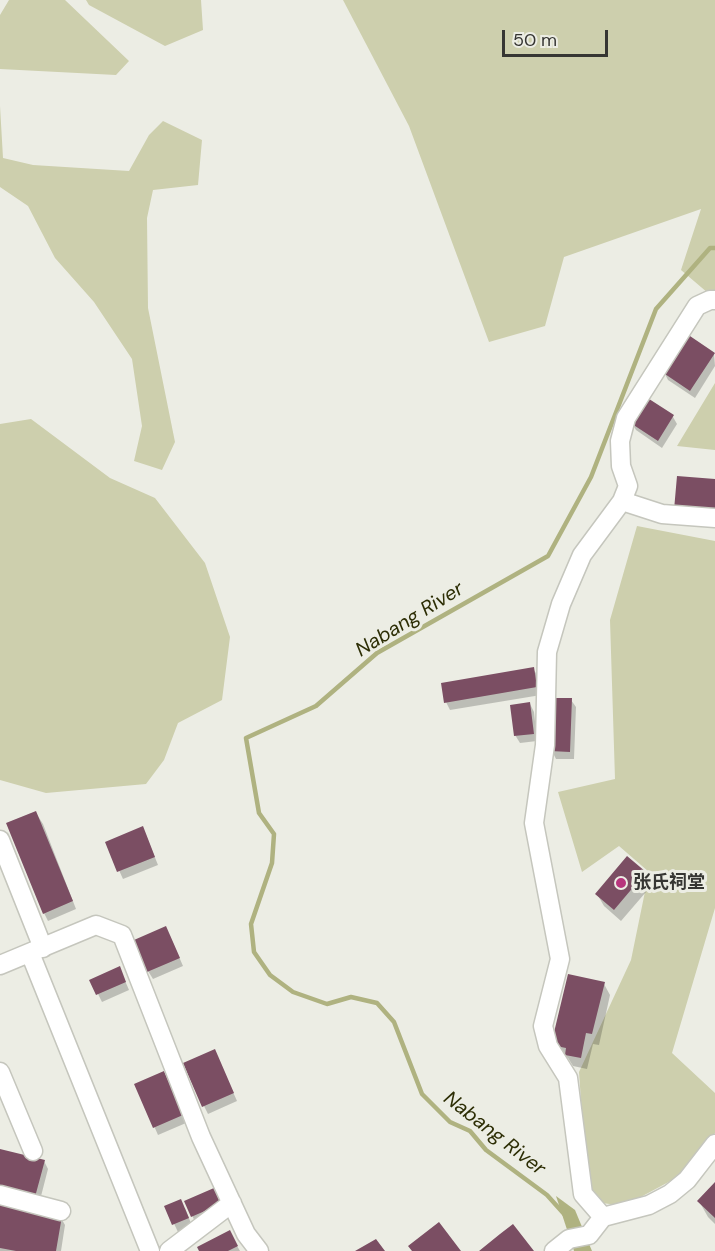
<!DOCTYPE html>
<html>
<head>
<meta charset="utf-8">
<style>
  body { margin:0 }
  #map { position:relative; width:715px; height:1251px; overflow:hidden; background:#ecede4; font-family:"DM Sans",sans-serif }
  canvas { display:block }
  .scale { position:absolute; left:502px; top:30px; width:106px; height:27px; box-sizing:border-box; border:3px solid #363633; border-top:0; padding-left:8px; font-size:18px; line-height:21px; white-space:nowrap; color:#363633; -webkit-text-stroke:4px #ecede4; paint-order:stroke }
</style>
</head>
<body>
<div id="map">
<canvas width="715" height="1251"></canvas>
<div class="scale">50 m</div>
</div>
<script>
const c = document.querySelector('canvas').getContext('2d');
c.lineJoin = 'round';
function fillPath(path, color) {
  c.fillStyle = color;
  c.fill(path, 'evenodd');
}
function trace(path, color, width, dash) {
  c.strokeStyle = color;
  c.lineWidth = width;
  c.lineCap = dash ? 'butt' : 'round';
  c.setLineDash(dash || []);
  c.stroke(path);
}
function drawText(font, color, halo, rows, align = 'center') {
  c.font = font + ' "DM Sans","Noto Sans SC",sans-serif';
  c.lineWidth = 6;
  c.setLineDash([]);
  c.textBaseline = 'middle';
  c.strokeStyle = halo;
  c.fillStyle = color;
  for (const [text, x, y, turn = 0] of rows) {
    c.save();
    c.translate(x, y);
    c.rotate((+turn || 0) * Math.PI / 180);
    c.textAlign = isNaN(turn) ? turn : align;
    if (halo) c.strokeText(text, 0, 0);
    c.fillText(text, 0, 0);
    c.restore();
  }
}
const green = new Path2D(`
  M9,0H65L129,61L116,75L0,69V15Z
  M86,0H201L203,30L165,46L89,5Z
  M343,0H715V299L681,270L701,209L564,257L545,326L489,342L409,126Z
  M0,106L3,158L33,165L129,171L149,135L163,121L202,140L198,185L153,190L147,218L148,308L175,442L162,470L134,461L142,426L132,359L94,302L55,258L28,206L0,187Z
  M715,383V450L677,446Z
  M31,419L110,478L155,498L205,563L230,637L222,700L178,723L164,760L146,784L46,793L0,780V424Z
  M637,526L715,541V908L672,1053L715,1093V1133L689,1171L624,1206L588,1201L579,1072L631,960L649,872L619,846L582,872L558,792L615,779L610,620Z`);
const water = new Path2D(`
  M556,1196L575,1210L592,1251H574Z`);
const shadow = new Path2D(`
  M714,354L715,366L695,398L668,380L664,372Z
  M673,417L677,424L662,448L636,430L631,422Z
  M533,669L538,676L541,695L450,710L446,702Z
  M571,700L576,707L574,759H556L552,751Z
  M530,704L534,712L537,741L520,743L515,735Z
  M36,813L43,824L76,909L48,921L44,913Z
  M146,835L158,865L123,879L106,842Z
  M645,873L652,885L621,921L604,906L597,894Z
  M170,936L183,966L153,979L148,971Z
  M123,976L129,990L102,1002L91,980Z
  M604,984L610,995L599,1045L593,1044L587,1069L573,1066L568,1058L560,1056L553,1044Z
  M218,1058L237,1101L208,1114L204,1106Z
  M168,1080L186,1123L158,1135L136,1085Z
  M0,1150L44,1161L48,1169L39,1204Z
  M715,1184V1224L708,1217L699,1201Z
  M186,1202L224,1212L196,1224Z
  M0,1207L61,1218L65,1225L61,1251H0Z
  M166,1207L185,1208L192,1226L178,1232Z
  M229,1232L240,1251H201Z`);
const stream = new Path2D(`
  M565,1215L547,1195L486,1150L470,1131L450,1122L422,1094L394,1022L377,1003L351,997L327,1004L293,992L270,975L254,952L251,924L272,863L274,834L259,813L246,738L316,706L377,653L548,556L591,477L656,309L710,248H715`);
const building = new Path2D(`
  M687,334L715,353L690,391L662,372Z
  M646,397L674,415L658,441L629,422Z
  M677,476L715,479V514L674,510Z
  M534,667L537,687L444,703L441,683Z
  M553,698H572L570,752L550,751Z
  M530,702L534,734L514,736L510,705Z
  M36,811L73,901L43,914L6,823Z
  M143,826L155,857L117,872L105,842Z
  M627,856L646,872L614,910L595,894Z
  M166,926L180,958L147,972L134,940Z
  M120,966L126,982L96,995L89,980Z
  M568,974L605,982L592,1034L586,1033L581,1058L565,1055L566,1048L551,1045Z
  M215,1049L234,1093L202,1107L183,1063Z
  M164,1071L183,1115L153,1128L134,1084Z
  M0,1149L45,1160L35,1197L0,1188Z
  M715,1182V1218L697,1201Z
  M214,1188L221,1204L191,1217L184,1201Z
  M181,1199L189,1218L172,1225L164,1206Z
  M0,1205L62,1216L56,1251H16L0,1248Z
  M439,1222L461,1251H412L408,1246Z
  M513,1224L534,1251H479L500,1234Z
  M230,1230L238,1246L228,1251H199L197,1247Z
  M376,1239L385,1251H355Z`);
const minor = new Path2D(`
  M622,501L662,514L715,518
  M0,840L43,948
  M30,953L150,1251
  M0,965L96,925L122,935L201,1137L246,1234L259,1251
  M0,1072L33,1151
  M0,1195L61,1211
  M603,1217L583,1194L568,1078L548,1046L543,1026L560,959L534,823L545,745L547,652L561,604L582,555L622,501L628,486L621,466L620,441L626,418L697,306L710,300H715
  M169,1251L232,1203
  M554,1251L569,1239L589,1235L603,1217L649,1205L670,1194L687,1180L715,1144`);
const markers = [
  [621,883,6,"#b7357d"]
];
const poiNames = [
  ["张氏祠堂",633,883]
];
const waterNames = [
  ["Nabang River",410,620,-32],
  ["Nabang River",494,1134,38]
];
fillPath(green, '#cdcfad');
fillPath(water, '#afb280');
fillPath(shadow, '#0003');
trace(stream, '#afb280', 4.5);
fillPath(building, '#7b4e63');
trace(minor, '#c5c6bd', 21);
trace(minor, '#fff', 18);
for (const [x, y, r, color] of markers) {
  const dot = new Path2D();
  dot.arc(x, y, r, 0, 2 * Math.PI);
  c.fillStyle = color;
  c.fill(dot);
  trace(dot, '#ecede4', 2);
}
drawText('bold 18px', '#363633', '#ecede4', poiNames, 'left');
drawText('italic 20px', '#2d2e05', '#ecede4', waterNames);
</script>
</body>
</html>
